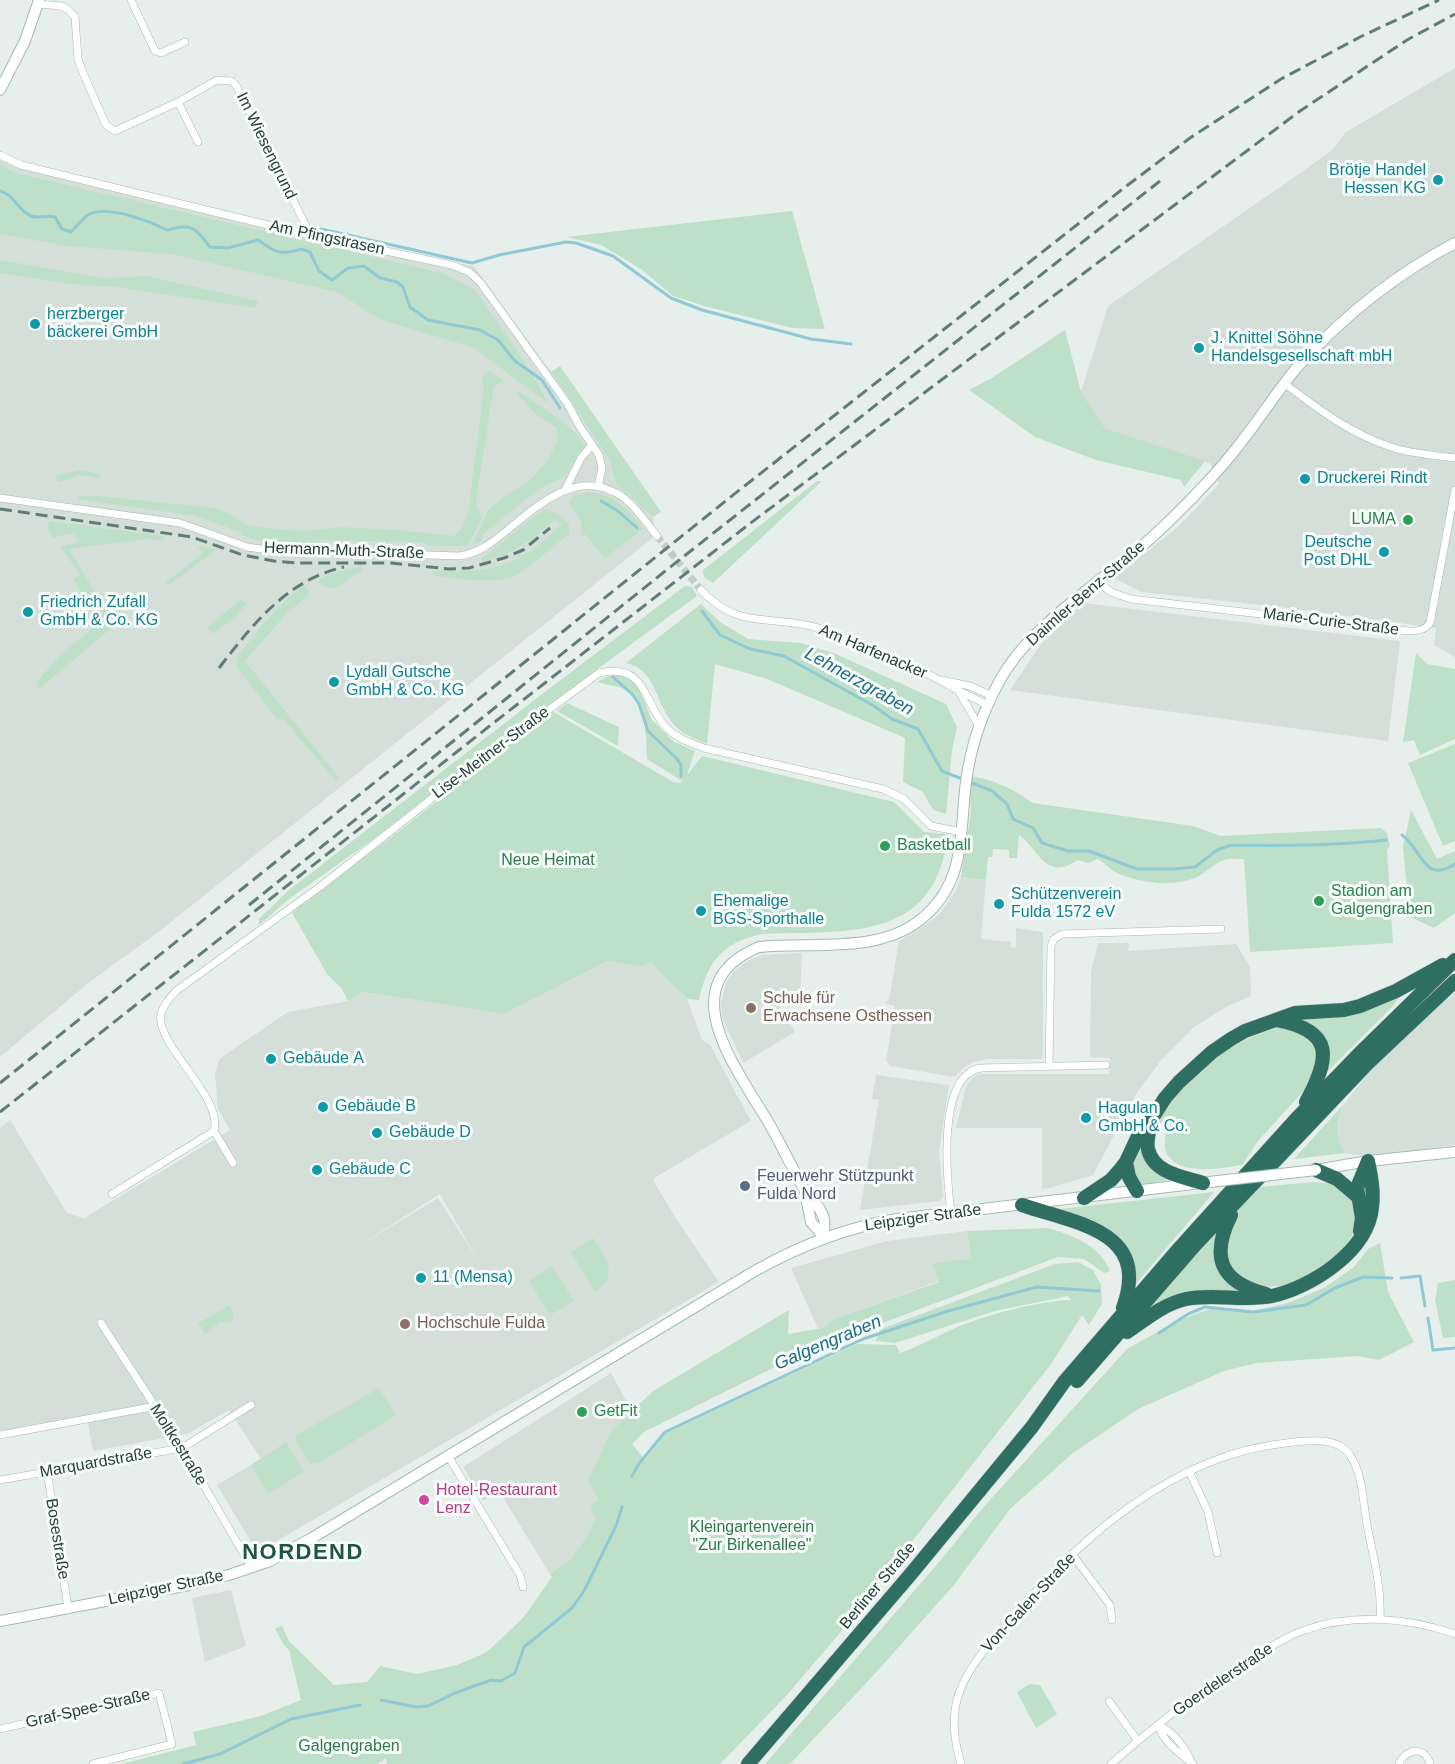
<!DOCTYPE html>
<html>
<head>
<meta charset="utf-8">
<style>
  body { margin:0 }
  canvas { display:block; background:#e6efeb }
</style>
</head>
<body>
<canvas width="1455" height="1764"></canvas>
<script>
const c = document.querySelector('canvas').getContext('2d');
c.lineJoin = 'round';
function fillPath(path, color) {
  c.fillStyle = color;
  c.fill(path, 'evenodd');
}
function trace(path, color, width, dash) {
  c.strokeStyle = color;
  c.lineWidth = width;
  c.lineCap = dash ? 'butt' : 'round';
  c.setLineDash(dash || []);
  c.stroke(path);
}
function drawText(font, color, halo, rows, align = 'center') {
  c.font = font + ' Arial,sans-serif';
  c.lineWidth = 6;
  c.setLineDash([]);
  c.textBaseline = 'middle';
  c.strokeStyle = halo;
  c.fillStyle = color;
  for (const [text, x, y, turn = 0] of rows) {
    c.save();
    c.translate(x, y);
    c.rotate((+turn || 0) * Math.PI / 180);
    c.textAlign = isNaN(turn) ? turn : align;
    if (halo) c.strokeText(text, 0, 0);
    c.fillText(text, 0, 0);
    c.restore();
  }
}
const built = new Path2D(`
  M1455,68V657L1434,645L1436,628L1272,606L1141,592L1114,578L1179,526L1219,484L1210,463L1105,428L1081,392L1108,306L1296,176L1331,151L1346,132Z
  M0,160L18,168L304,238L474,266L551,372L609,459L616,484L653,517L655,536L161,930L91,981L0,1057Z
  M1083,603L1400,641L1388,741L1010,690L1041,644Z
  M961,877L986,880L981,939L1011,942L1010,947L1016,948V928L1043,932V1059H987L973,1062L962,1069L955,1077L890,1066L886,1061L895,1006L884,1003L889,1000L899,941L931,921L941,912L955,892Z
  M1098,943H1129L1128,951L1236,944L1250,967L1251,996L1226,1007L1194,1027L1162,1059L1136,1094L1093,1175L1049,1188L1042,1189V1128H956L966,1086L973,1077L979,1074H1109L1110,1058L1090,1057L1091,972Z
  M802,953L800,994L780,1007L795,1032L743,1063L722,1017L721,1003L726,983L734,971L749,960L763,955Z
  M608,961L642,967L650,962L687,999L702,1040L710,1045L751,1121L654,1178V1182L677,1220L719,1282L265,1548H258L251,1542L217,1485L261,1459L229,1410L187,1434L93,1451L88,1423L14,1436L0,1432V1128L10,1120L67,1213L86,1219L87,1216L230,1130L218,1109L215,1073L219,1060L229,1052L288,1012L348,1001L362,992L504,1014ZM440,1194L477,1259L438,1198L355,1248Z
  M1455,993V1145L1397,1153L1354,1155L1345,1153L1338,1138L1339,1113L1343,1105L1369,1073L1428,1015Z
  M876,1075L949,1085L939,1152L943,1196L940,1201L860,1210L879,1100L872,1099Z
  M967,1231L971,1260L932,1263L939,1281L836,1318L823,1328L818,1329L791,1268L887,1241Z
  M611,1373L632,1411L611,1431L596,1518L587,1536L570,1560L550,1574L499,1491L483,1501L463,1467Z
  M231,1590L246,1646L205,1662L192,1598Z`);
const green = new Path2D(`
  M0,165L16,173L442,273L475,290L526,364L549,404L474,348L379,319L337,292L171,254L67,246L0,234Z
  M792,211L825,329L792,328L708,307L673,296L641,269L601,245L566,237Z
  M0,260L103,278L146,276L258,301L256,308L115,287L71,284L0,273Z
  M1065,330L1081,392L1105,428L1205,461L1184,487L1181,480L1096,460L1035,437L969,390L990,379Z
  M560,366L661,512L653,517L616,484L609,459L551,372Z
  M489,371L501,379L502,382L494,386L477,494L476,505L482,519L467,546H428L423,542L320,540L315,544L263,542L242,536L240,532L195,516L77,499L80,496H98L215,508L232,515L247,525L274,529L307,531L341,527L398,530L453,536L462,528L468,513L484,389L482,381L483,375Z
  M515,391H518C543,408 569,422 587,447L578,453L565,476L539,489L483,534L481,541L473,544L488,510L509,493L529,481L548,460L557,442V428L536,415Z
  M79,470L101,474L100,478L80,475L59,482L55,479L57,475Z
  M817,481H822L713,583L704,577L703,570Z
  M588,492C614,494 628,509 643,529L605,558L585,534L581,537L582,523L569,503L573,496Z
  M546,509C557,512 562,516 569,524V534C552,547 535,563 517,575C499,585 452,579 433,575L434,570C491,573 520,567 561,524L555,520C529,541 517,552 483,562L482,558C504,542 523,523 546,509Z
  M49,521L163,536L164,541L146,539L69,549L115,625L39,689L36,683L61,654L98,624L74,579L80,574L60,547L78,542L74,533L53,538L48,529Z
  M197,546L217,549L168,586L166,582L203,553Z
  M362,566L363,571C343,577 344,593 322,586L318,579L332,573Z
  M304,585L309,591L308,596L287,613L245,661L339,778L336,781L284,720L277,719L238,669L236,661C242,647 290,592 304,585Z
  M685,586L692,587L697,596L490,748L372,840L289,899L259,925V919L289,890L550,688Z
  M242,599L246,604L235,617L213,634L207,627Z
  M701,604L720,622L748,639L801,643L836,654L946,704L957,727L952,750L946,814L933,810L923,792L903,782L905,738L767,679L715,664L707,744C693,738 680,734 671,721C655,700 655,669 626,663Z
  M1416,653L1427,664L1455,669V739L1420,755L1414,740L1403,742Z
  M620,675L631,680L638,686L652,720L673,741L695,751L687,775L702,756L894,802L924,832L948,834C935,944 847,930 762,934C723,942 707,962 699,1000L687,999L650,962L642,967L608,961L504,1014L363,992L348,1001L342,989L327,974L292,913L301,904L394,835L552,711L673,782L680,783L682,781L647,759C646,739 647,706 629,692C622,686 606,685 597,682L608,676Z
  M567,703L619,727L618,746L557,711Z
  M1455,744V841L1443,846L1408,763Z
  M969,776C994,779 1013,789 1033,803L1193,826L1221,836L1381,828L1387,833L1390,846L1387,850L1393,943L1250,952L1244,859C1238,859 1230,858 1225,860C1215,862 1207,872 1197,877C1173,888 1138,883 1115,872C1108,868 1105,862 1097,859L1088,863L1078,860C1045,882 1040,850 1019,835L1017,858H1009V850L993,849L992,857H988L986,880L961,877L971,811Z
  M1411,810L1437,859L1455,851V913L1434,928L1410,917L1403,847Z
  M1400,996L1394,1005L1327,1072L1326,1070L1328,1065L1295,1019Z
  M1281,1027L1296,1030L1308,1037L1315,1045L1318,1057L1308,1086L1258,1141L1242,1165C1221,1168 1183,1176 1168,1156C1162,1148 1167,1137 1165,1128L1159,1122C1180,1075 1232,1040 1281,1027Z
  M1343,1105C1336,1121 1336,1138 1345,1153L1294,1159Z
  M1141,1139L1168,1179L1167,1180L1141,1185C1127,1168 1134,1157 1141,1139Z
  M1313,1182L1334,1184L1354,1200C1355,1209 1357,1219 1355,1228C1351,1243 1340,1254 1328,1263C1313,1274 1297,1283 1278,1286C1259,1289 1225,1278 1225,1254C1225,1245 1230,1227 1234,1219C1239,1206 1251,1197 1260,1187Z
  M1214,1192L1135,1285C1139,1231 1091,1224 1051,1210Z
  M1047,1228C1072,1235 1100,1245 1110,1271L1104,1273L1084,1259L1058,1257L803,1353L644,1432L632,1444L645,1460L666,1433L857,1344L896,1345L900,1353C921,1346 940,1334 960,1326C989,1314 1040,1301 1071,1300L1068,1296L995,1311L895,1343L875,1341L881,1329L1055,1264L1078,1262L1093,1270L1101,1285L1102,1304L1089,1325L1082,1315L1051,1364L845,1627L786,1696L720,1764H387L386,1758L378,1764H122L196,1745L193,1732L261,1716L301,1700L289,1650L284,1645L275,1629L282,1626L289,1641L334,1685L367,1682L380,1666L417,1674L457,1665L483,1654L489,1650L523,1618L552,1577L550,1574L570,1560L587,1536L596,1518L590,1506L599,1499L588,1481L611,1431L653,1391L789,1310L788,1334L823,1328L836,1318L939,1282L932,1263L971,1259L967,1231Z
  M1219,1230L1217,1253L1250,1292L1151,1308L1149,1306Z
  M593,1238C606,1258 620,1275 595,1292L571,1252Z
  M1380,1243L1388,1292L1414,1342L1379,1360L1357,1356L1257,1363L1224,1371L1138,1409L1073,1453L1010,1509L954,1585L871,1678L790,1764H765L945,1555L980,1511L1127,1349L1177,1321L1210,1309L1252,1311L1288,1303L1324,1288L1354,1267L1368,1249Z
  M552,1266L574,1301L550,1315L529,1281Z
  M1455,1280V1337L1443,1338L1435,1300L1438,1283Z
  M230,1305L234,1317L230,1323L220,1322L205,1334L198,1323Z
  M379,1388L396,1415L319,1463L310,1464L296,1440L297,1435Z
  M286,1442L304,1472L268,1494L251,1465Z
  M1030,1684L1040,1685L1057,1714L1036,1728L1017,1692Z`);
const stream = new Path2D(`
  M0,191C14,194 18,211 31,216C38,219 47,215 55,217L62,229L71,232C76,227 82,219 88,215C106,204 149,221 167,230C191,223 195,227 210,247L228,248L258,240C275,252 281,256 301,249L310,252L319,271L332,280L348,268L364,266L380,278L397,282L403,287L410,307L428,320L480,330L498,340L515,361L542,380L560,408
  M321,229L472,263L499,255L566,242L576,243L613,256L671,298L702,310L811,339L851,344
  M601,501L618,511L637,528
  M702,611L720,635L750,649L784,656L874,706L892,719L918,729L942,771L992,791L1007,804L1013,819L1033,828L1042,843L1068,851H1089L1137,869H1173L1195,867L1217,850L1231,845C1283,846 1334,846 1386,840
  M613,677L632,694L639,704L648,731L678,760L681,765V776
  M1402,835C1421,848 1424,885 1455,864
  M1401,1278L1420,1276L1425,1306
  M1428,1318L1433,1350L1455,1348
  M1159,1333L1188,1314L1205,1307L1253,1312L1306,1305L1335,1288L1363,1277L1392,1278
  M632,1476L638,1465L665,1432L863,1339L948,1311L1037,1287L1099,1291
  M381,1700L416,1707L428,1706L455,1693L491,1680L501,1681L515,1673L524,1647L572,1608L584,1591L616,1526L622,1507
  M183,1764L220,1754L291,1719L360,1705`);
const streetTunnel = new Path2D(`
  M657,536L701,590`);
const street = new Path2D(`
  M131,0L155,51L161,53L185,42
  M38,4L61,6L67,9L75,17L78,59L83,73L106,125L115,131L178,102L217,80L232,81L237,87L307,228L305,234
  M178,102L198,142
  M0,155L21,165L305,234L452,265L469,272L480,282L567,403L580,427L599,455L602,468L598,487
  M1285,384C1318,409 1351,434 1391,447C1411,454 1434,455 1455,458
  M565,490L581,458L592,445
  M0,498L180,523L247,547L261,549L458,556C479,554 494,541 510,528C542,501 582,467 624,498C637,508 647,524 657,536
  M1098,583L1113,593L1131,599L1408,631C1417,631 1424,631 1430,623L1455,490
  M701,590C736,627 762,616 806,625C827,629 847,640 867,648C890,658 916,667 939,680C955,689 971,697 988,705
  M941,680L970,686L992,696
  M959,692L979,726
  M1049,1067L1051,946L1054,939L1062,934L1221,929
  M214,1131L233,1163
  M112,1194L214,1131C224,1097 155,1045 161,1014C163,1005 170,998 176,991L321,886L487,755L599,673C645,663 642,698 664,725C674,737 690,743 704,748L883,789L904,799L931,826L962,832
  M951,1213C947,1180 936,1075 981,1068L1106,1065
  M101,1323L182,1448L252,1568
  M0,1435L151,1407L156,1408
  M448,1456L520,1575L523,1587
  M47,1471L68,1608
  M1189,1471L1208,1512L1217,1553
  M0,1480L182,1448L251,1405
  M1072,1554L1110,1605L1112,1620
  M1109,1701L1138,1741
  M1158,1725C1164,1743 1179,1753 1193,1764
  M1158,1725C1173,1731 1184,1746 1191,1761
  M0,1729L159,1693L172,1744L93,1764
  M961,1764C954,1740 951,1717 959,1693C970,1664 991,1642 1011,1619C1082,1536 1174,1455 1286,1443C1302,1441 1326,1438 1340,1446C1343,1448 1348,1452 1350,1455C1363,1474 1363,1503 1367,1525C1373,1556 1382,1588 1380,1619
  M1111,1764C1158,1723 1208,1683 1262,1652C1275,1644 1288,1636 1302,1631C1351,1613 1407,1617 1455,1634
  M1399,1764C1405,1748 1426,1746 1430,1764`);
const secondary = new Path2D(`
  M0,90L25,41L39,0
  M1316,1170L1368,1161L1455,1152
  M805,1192L811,1222L824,1237
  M824,1237C824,1231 825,1224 824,1219C822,1207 809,1198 804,1189C791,1166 780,1142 767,1120C735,1066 670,984 759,947C814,941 883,956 927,914C970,874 958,821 968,769C974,736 986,704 1003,675C1037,618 1115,574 1163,527C1190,501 1216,475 1239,445C1260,419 1278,389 1300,364C1344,316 1398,273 1455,243
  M0,1621L189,1585L229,1575L270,1561L312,1538L753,1272C799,1246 845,1227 898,1219L1218,1181`);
const highway = new Path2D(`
  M1277,1020C1335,1031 1330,1058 1306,1102
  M1151,1120C1150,1129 1146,1140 1148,1149C1153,1173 1183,1177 1203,1183
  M1126,1162L1129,1177L1137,1191
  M1316,1170L1337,1179L1357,1196
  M1084,1198L1111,1180L1119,1171L1126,1162L1141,1130L1151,1120L1165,1098L1179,1082L1212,1052L1231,1039L1245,1031L1295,1013L1344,1010L1360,1006L1396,991L1443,965
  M1022,1205C1078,1224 1151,1231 1123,1308
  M1231,1215C1210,1257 1220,1282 1266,1294
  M1360,1231L1362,1218L1357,1188L1368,1161
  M1127,1332C1145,1320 1163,1304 1186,1299C1214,1293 1243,1302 1272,1296C1312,1287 1368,1251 1372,1207C1374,1191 1371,1176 1368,1161
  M1077,1381L1196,1244L1367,1064L1455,981
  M748,1764L910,1575L1032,1427L1064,1382L1176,1252L1298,1117L1358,1055L1455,960`);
const rail = new Path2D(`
  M0,509L192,537L243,555L274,561L297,563H391L449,569L469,568L504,558L523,550L550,528
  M219,668C253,624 287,580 344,567
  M249,905L664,572L1160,181
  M0,1083L728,499L1120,191L1190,138L1281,79L1362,36L1439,0
  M0,1112L496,721L748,525L1300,111L1407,40L1455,14`);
const secondaryBridge = new Path2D(`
  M1218,1181L1316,1170`);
const markers = [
  [1438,180,6,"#0f9aa8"],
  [35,324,6,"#0f9aa8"],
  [1199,348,6,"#0f9aa8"],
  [1305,479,6,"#0f9aa8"],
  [1408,520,6,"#2e9e5b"],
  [1384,552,6,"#0f9aa8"],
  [28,612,6,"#0f9aa8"],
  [334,682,6,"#0f9aa8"],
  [885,846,6,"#2e9e5b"],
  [1319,901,6,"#2e9e5b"],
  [999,904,6,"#0f9aa8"],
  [701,911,6,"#0f9aa8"],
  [751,1008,6,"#8d6e63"],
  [271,1059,6,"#0f9aa8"],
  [323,1107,6,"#0f9aa8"],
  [1086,1118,6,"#0f9aa8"],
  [377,1133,6,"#0f9aa8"],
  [317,1170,6,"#0f9aa8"],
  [745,1186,6,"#5c6f8a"],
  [421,1278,6,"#0f9aa8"],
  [405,1324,6,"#8d6e63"],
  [582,1412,6,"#2e9e5b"],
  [424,1500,6,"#d1479c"]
];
const streetNames = [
  ["Im Wiesengrund",266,146,64],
  ["Am Pfingstrasen",327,238,12],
  ["Hermann-Muth-Straße",344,551,2],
  ["Daimler-Benz-Straße",1086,594,-41],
  ["Marie-Curie-Straße",1331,622,7],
  ["Am Harfenacker",873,652,23],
  ["Lise-Meitner-Straße",491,753,-37],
  ["Leipziger Straße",923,1218,-8],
  ["Moltkestraße",178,1445,58],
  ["Marquardstraße",96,1463,-10],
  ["Bosestraße",57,1539,81],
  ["Berliner Straße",878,1586,-50],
  ["Leipziger Straße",166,1588,-12],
  ["Von-Galen-Straße",1029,1603,-47],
  ["Goerdelerstraße",1223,1680,-34],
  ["Graf-Spee-Straße",88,1709,-13]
];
const cultureNames = [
  ["Brötje Handel",1426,171,"right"],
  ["Hessen KG",1426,189,"right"],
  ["herzberger",47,315],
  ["bäckerei GmbH",47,333],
  ["J. Knittel Söhne",1211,339],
  ["Handelsgesellschaft mbH",1211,357],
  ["Druckerei Rindt",1317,479],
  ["Deutsche",1372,543,"right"],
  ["Post DHL",1372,561,"right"],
  ["Friedrich Zufall",40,603],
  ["GmbH & Co. KG",40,621],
  ["Lydall Gutsche",346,673],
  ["GmbH & Co. KG",346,691],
  ["Schützenverein",1011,895],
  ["Fulda 1572 eV",1011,913],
  ["Ehemalige",713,902],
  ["BGS-Sporthalle",713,920],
  ["Gebäude A",283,1059],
  ["Gebäude B",335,1107],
  ["Hagulan",1098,1109],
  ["GmbH & Co.",1098,1127],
  ["Gebäude D",389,1133],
  ["Gebäude C",329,1170],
  ["11 (Mensa)",433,1278]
];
const leisureNames = [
  ["LUMA",1396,520,"right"],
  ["Basketball",897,846],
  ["Stadion am",1331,892],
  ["Galgengraben",1331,910],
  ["GetFit",594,1412]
];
const parkNames = [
  ["Neue Heimat",548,861],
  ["Kleingartenverein",752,1528],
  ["\"Zur Birkenallee\"",752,1546],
  ["Galgengraben",349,1747]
];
const educationNames = [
  ["Schule für",763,999],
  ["Erwachsene Osthessen",763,1017],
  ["Hochschule Fulda",417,1324]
];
const serviceNames = [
  ["Feuerwehr Stützpunkt",757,1177],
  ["Fulda Nord",757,1195]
];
const hotelNames = [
  ["Hotel-Restaurant",436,1491],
  ["Lenz",436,1509]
];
const waterNames = [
  ["Lehnerzgraben",859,682,29],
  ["Galgengraben",828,1343,-23]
];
const districtNames = [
  ["NORDEND",303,1553]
];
fillPath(built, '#d4dfda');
fillPath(green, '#bfe0c8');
trace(stream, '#8ec9d4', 3);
trace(streetTunnel, '#bfccc8', 7, [7, 3.5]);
trace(street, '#a8b8b2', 8);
trace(secondary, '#a4bbb3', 12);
trace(highway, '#c2cac8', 15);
trace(street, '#fff', 7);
trace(secondary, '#fff', 10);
trace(highway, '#2f6f62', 14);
trace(rail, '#5f7d75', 3, [12, 6]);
trace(secondaryBridge, '#a4bbb3', 12, []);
trace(secondaryBridge, '#fff', 10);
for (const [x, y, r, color] of markers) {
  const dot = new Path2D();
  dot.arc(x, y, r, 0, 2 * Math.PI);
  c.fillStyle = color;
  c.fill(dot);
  trace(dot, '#f7fbf9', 2);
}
drawText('16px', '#24423a', '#f7fbf9', streetNames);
drawText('16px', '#0d838f', '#f7fbf9', cultureNames, 'left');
drawText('16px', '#27864d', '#f7fbf9', leisureNames, 'left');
drawText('16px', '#2d7a4b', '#f7fbf9', parkNames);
drawText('16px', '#785e54', '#f7fbf9', educationNames, 'left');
drawText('16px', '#4e5e75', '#f7fbf9', serviceNames, 'left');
drawText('16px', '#b23c85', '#f7fbf9', hotelNames, 'left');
drawText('italic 18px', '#1c6f80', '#f7fbf9', waterNames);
c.letterSpacing = '1.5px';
drawText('bold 22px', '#1f5548', '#f7fbf9', districtNames);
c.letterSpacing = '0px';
</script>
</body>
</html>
